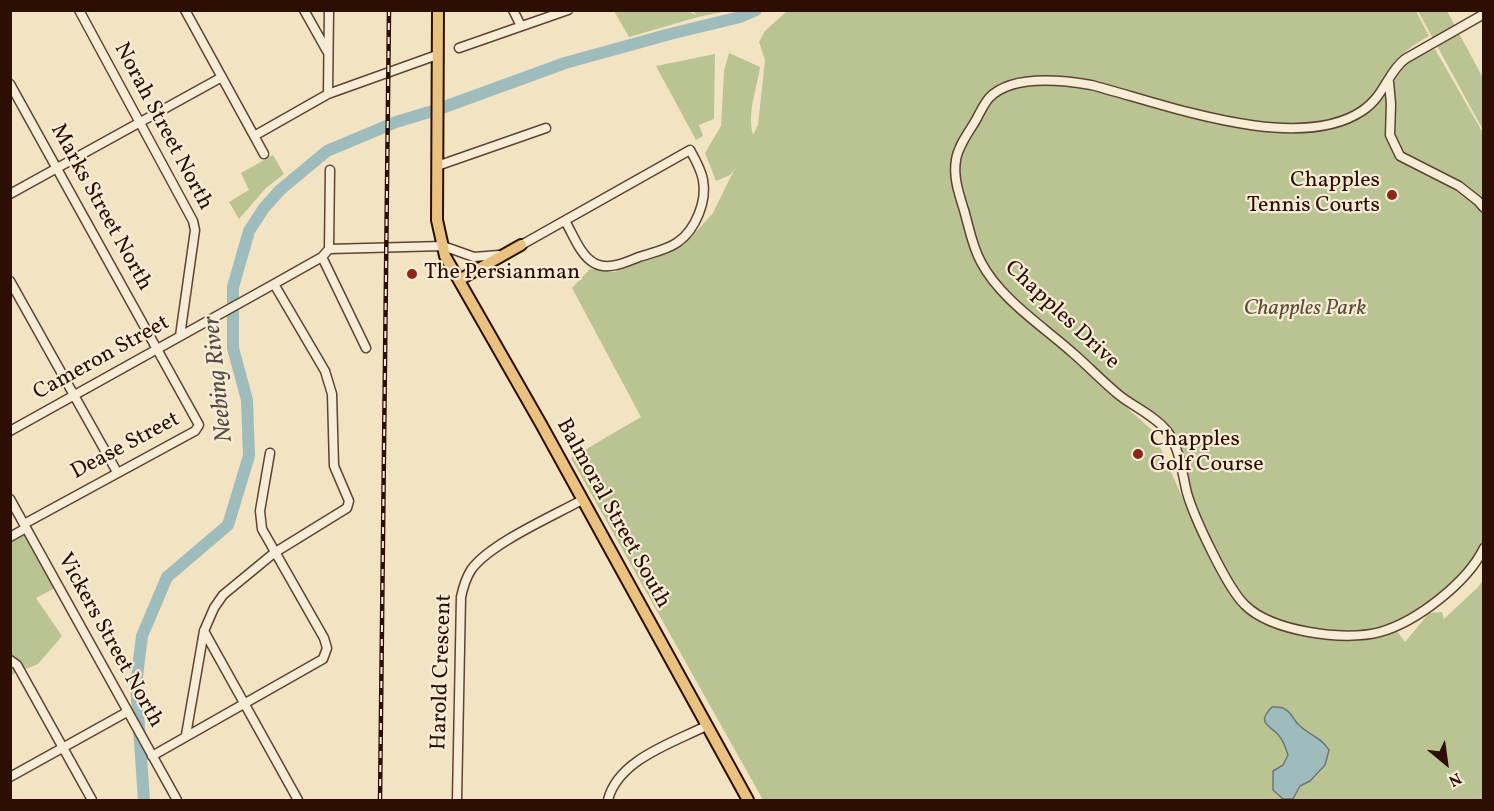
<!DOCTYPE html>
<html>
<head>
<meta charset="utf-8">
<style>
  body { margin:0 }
  #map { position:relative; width:1494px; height:811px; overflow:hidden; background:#f2e3c2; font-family:Vollkorn,serif }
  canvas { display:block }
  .frame { position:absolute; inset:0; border:12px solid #2d0e03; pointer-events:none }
  .north { position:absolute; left:1416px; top:733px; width:60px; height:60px; -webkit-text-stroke:4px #f7edd7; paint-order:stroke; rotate:151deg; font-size:16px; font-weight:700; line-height:24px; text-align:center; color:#2d0e03 }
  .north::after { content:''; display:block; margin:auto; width:21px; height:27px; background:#2d0e03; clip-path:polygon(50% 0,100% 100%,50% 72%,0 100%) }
</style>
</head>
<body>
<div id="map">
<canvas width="1494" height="811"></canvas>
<div class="frame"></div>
<div class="north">N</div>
</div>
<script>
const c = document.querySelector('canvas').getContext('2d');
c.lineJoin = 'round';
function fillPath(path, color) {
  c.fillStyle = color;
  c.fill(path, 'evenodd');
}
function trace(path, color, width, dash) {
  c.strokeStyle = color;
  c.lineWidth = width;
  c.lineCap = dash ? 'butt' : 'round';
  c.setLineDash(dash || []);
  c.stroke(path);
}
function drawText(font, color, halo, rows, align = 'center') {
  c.font = font + ' Vollkorn,serif';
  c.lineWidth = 4.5;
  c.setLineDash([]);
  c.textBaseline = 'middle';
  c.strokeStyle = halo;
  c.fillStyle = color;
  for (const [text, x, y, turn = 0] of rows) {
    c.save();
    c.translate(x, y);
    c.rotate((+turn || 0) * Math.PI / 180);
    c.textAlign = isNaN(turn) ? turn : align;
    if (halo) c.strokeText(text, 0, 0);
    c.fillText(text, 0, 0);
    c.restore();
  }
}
const green = new Path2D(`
  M614,11H688L696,15L693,11H727L698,17L629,37Z
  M787,11H1416L1429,36C1413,45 1396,56 1387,72C1380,84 1375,97 1364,106C1347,121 1311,125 1290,131H1315L1335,127L1365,114L1394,82L1398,69L1410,61L1435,49L1483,133V543C1476,561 1460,576 1446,588C1396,630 1358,640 1294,624C1279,620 1260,615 1249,603C1238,592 1230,576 1222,561C1214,544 1204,526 1197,508C1188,485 1183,461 1176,438L1172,430L1130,399L1008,291C997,280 988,269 981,255C974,239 956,176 959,161C963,147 972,132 979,120C985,111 990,100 999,94C1025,77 1083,85 1113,87L1087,80L1050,76L1007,82L994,88L987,95L969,123L952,162L975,259L1032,323L1153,431L1194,524L1221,577L1235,599L1249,614L1261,620L1320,637L1342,640L1366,638L1397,631L1405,642L1429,613L1442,612L1444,619L1478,587L1483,580V798L1479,800H763L571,458L641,417L572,288L590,269L615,272L684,245L713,213L735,168L730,175L716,181L705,153L721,126L724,71L729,53L760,67C757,90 747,111 753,135L758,125L765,60L759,42L765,31ZM1159,99L1218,116L1159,104Z
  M1418,11H1447L1483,78V130Z
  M715,54L714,119L699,125L703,136L696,140L656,66Z
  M273,155L284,174L266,188L239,219L229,202L249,190L241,173Z
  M24,533L55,588L36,598L62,636L38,664L11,675L10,541Z`);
const water = new Path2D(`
  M1272,707C1277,707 1282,706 1286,710C1292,713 1294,721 1299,725C1310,736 1320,736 1329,750L1325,765L1310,781L1300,786L1293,799H1283L1273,790V771L1283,765L1288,755C1286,749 1284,742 1280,737C1271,725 1255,724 1272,707Z`);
const river = new Path2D(`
  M144,800L136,684L142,636L167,577L228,525L249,456L247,400L233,348V287L249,231L264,208L280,190L327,151L396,122L436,110L565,63L670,34L740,17L756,10`);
const minor = new Path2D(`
  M79,10L193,221L195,230L180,336
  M185,10L264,154
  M304,10L327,51
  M513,10L521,26
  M1484,14L1405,59C1387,73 1384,97 1362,111C1296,155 1162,103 1091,85C1062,80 1012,74 989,98C984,104 980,112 976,120C969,132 958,146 956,160C953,177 959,194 964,210C969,227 972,246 981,262C1000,299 1044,327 1074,354C1089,367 1103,382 1119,395C1134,407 1155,416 1167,431C1180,448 1182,473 1187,493C1194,517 1227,588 1245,605C1271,631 1344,642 1380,632C1416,622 1467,583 1484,548
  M459,48L568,10
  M1389,82L1391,104L1390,135L1400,156L1459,186L1478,201L1484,208
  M10,84L199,425L195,431L24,524
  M328,94L329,10
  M254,136L328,94L437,55
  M437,166L546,128
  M10,194L222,77
  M516,248L690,150C695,159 701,169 703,180C707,201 696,229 678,242C667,250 651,253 639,257C626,262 608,271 594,263C580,255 573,234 565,221
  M329,249L330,170
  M322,257L366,348
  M10,281L117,472
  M10,431L274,284L322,257L329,249L443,246L474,257L499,255
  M10,499L177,800
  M10,537L26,528
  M204,631L298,800
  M10,660L17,665L92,800
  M186,735L204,631L214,608L223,595L274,553L347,508L349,501L334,466L332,394L325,371L274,284
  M152,756L323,659L327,648L324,638L262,529L260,511L270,453
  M10,777L127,712
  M457,800L461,597C463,588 466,578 471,570C489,544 553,516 582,500
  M608,800C618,760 672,743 706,726`);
const major = new Path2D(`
  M438,10L437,220L445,256L541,424L748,800
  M459,280L521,245`);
const rail = new Path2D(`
  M380,800L389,10`);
const markers = [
  [1392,195,6,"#8f2418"],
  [412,274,6,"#8f2418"],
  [1138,454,6,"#8f2418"]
];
const streetNames = [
  ["Norah Street North",162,127,62],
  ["Marks Street North",100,208,61],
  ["Chapples Drive",1061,316,43],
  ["Cameron Street",102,359,-29],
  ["Dease Street",126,447,-28],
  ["Balmoral Street South",612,514,61],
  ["Vickers Street North",109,641,61],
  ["Harold Crescent",443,672,-88]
];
const poiNames = [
  ["Chapples",1380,182,"right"],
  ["Tennis Courts",1380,207,"right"],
  ["The Persianman",424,274],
  ["Chapples",1150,441],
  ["Golf Course",1150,466]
];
const parkNames = [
  ["Chapples Park",1305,310]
];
const waterNames = [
  ["Neebing River",220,379,-96]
];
fillPath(green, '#bac493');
fillPath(water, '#9fbcbd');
trace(water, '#717673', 1.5);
trace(river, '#9fbcbd', 12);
trace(minor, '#5e4333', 11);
trace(major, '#2d0e03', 14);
trace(minor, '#f7edd7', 8);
trace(major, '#e9c281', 10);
trace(rail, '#2d0e03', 4.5);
trace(rail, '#f7edd7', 2, [7]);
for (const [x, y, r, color] of markers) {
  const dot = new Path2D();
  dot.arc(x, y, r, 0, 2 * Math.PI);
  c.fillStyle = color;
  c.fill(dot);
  trace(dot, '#f7edd7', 2);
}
drawText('22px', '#2d0e03', '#f7edd7', streetNames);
drawText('22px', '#2d0e03', '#f7edd7', poiNames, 'left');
drawText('italic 22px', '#5e4e35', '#f7edd7', parkNames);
drawText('italic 24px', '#554b44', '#f7edd7', waterNames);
</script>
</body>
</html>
